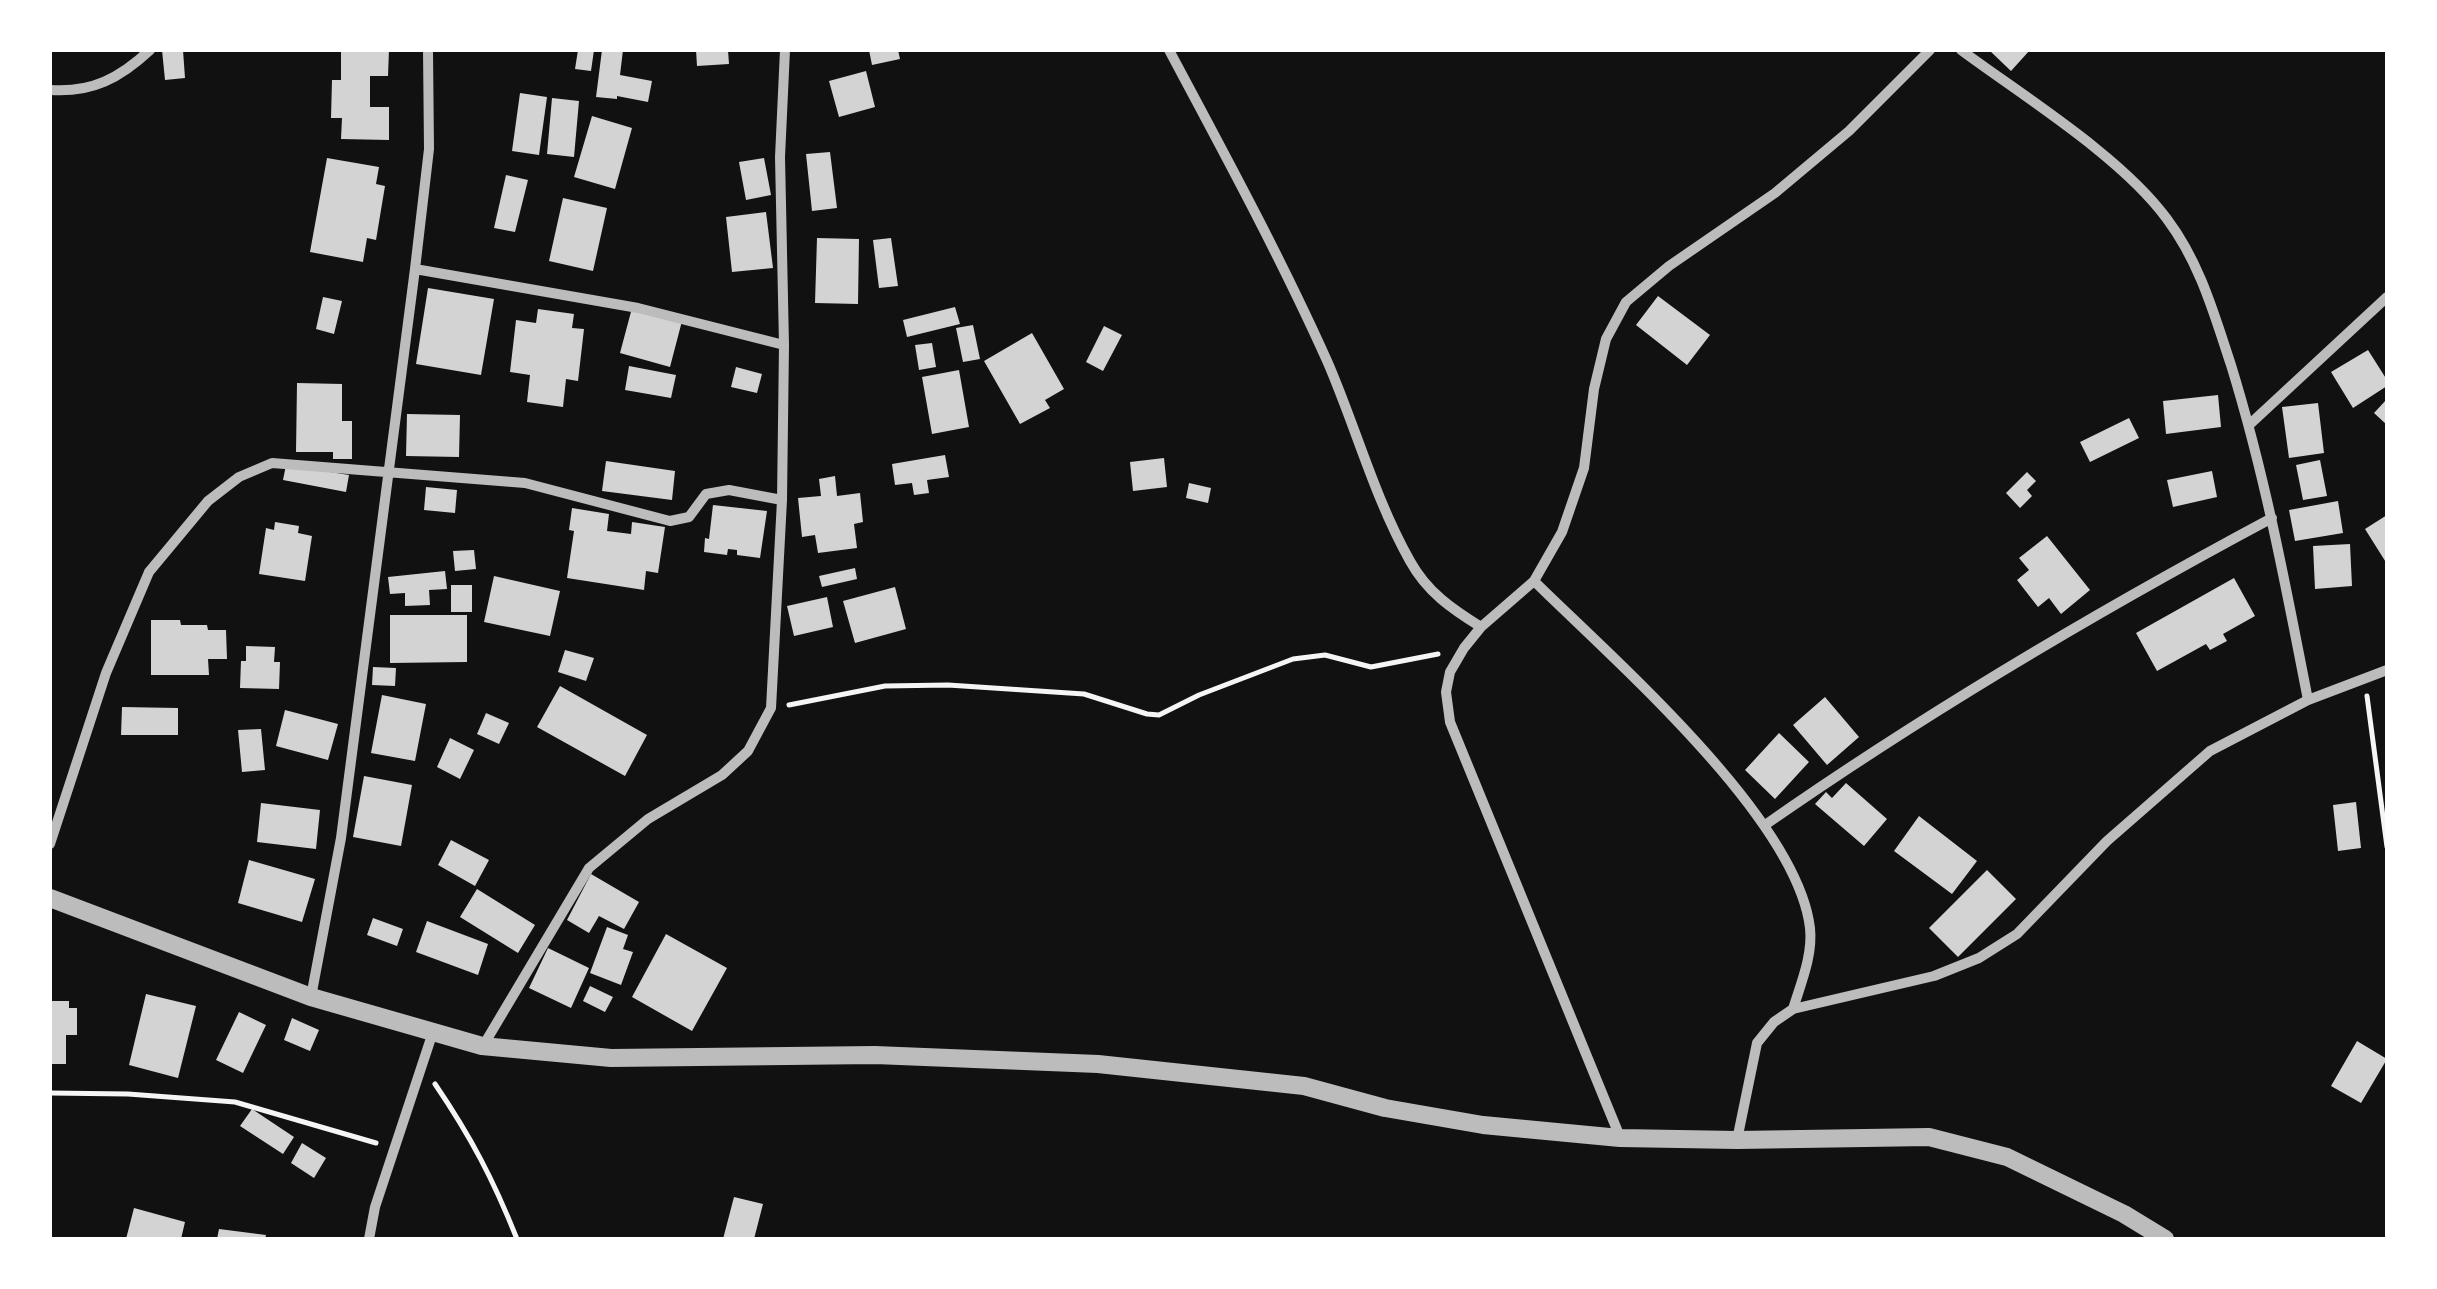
<!DOCTYPE html>
<html>
<head>
<meta charset="utf-8">
<style>
  body { margin:0 }
  #map { position:relative; width:2437px; height:1289px; overflow:hidden; background:#111; font-family:Commissioner,sans-serif }
  canvas { display:block }
  .frame { position:absolute; inset:0; border:52px solid #fff; pointer-events:none }
</style>
</head>
<body>
<div id="map">
<canvas width="2437" height="1289"></canvas>
<div class="frame"></div>
</div>
<script>
const c = document.querySelector('canvas').getContext('2d');
c.lineJoin = 'round';
function fillPath(path, color) {
  c.fillStyle = color;
  c.fill(path, 'evenodd');
}
function trace(path, color, width, dash) {
  c.strokeStyle = color;
  c.lineWidth = width;
  c.lineCap = dash ? 'butt' : 'round';
  c.setLineDash(dash || []);
  c.stroke(path);
}
const building = new Path2D(`
  M162,50H183L185,78L165,80Z
  M341,50H389L388,76H370V107H389V140L341,139L342,118H331L332,80H341Z
  M578,50H594L591,71L575,69Z
  M602,50H623L620,75L652,81L648,102L617,96V99L596,97Z
  M696,50H728L729,64L697,66Z
  M869,50H898L900,59L872,65Z
  M1989,50H2030L2011,71Z
  M866,71L875,107L839,117L829,81Z
  M520,93L547,97L539,155L512,151Z
  M552,98L579,101L574,157L547,154Z
  M592,116L632,128L615,189L574,177Z
  M830,152L837,208L812,211L806,154Z
  M327,158L379,167L376,184L385,186L376,240L367,238L363,262L310,252Z
  M764,158L771,195L746,200L739,162Z
  M506,175L528,180L515,232L494,228Z
  M563,198L607,208L593,271L549,261Z
  M766,212L773,268L732,272L726,217Z
  M817,238L859,239L858,304L815,303Z
  M891,238L898,286L879,288L873,240Z
  M428,288L494,299L481,375L416,364Z
  M1658,296L1710,335L1687,365L1636,325Z
  M323,297L342,301L334,334L316,329Z
  M955,307L960,324L907,337L903,320Z
  M632,308L682,321L670,367L620,353Z
  M538,309L574,314L572,328L584,329L578,381L566,379L563,407L527,402L530,375L510,372L516,320L536,323Z
  M973,325L980,359L963,362L956,328Z
  M1104,326L1122,335L1103,371L1086,362Z
  M1032,333L1064,389L1045,400L1050,408L1020,424L984,361Z
  M932,343L936,367L919,370L915,345Z
  M2368,350L2387,380V386L2353,408L2331,372Z
  M629,366L676,375L671,398L625,390Z
  M736,367L762,374L757,393L731,387Z
  M959,370L969,427L932,434L922,377Z
  M297,383L342,384V421H352V459H333V452H296Z
  M2218,395L2221,427L2166,434L2163,401Z
  M2387,399V425L2374,413Z
  M2318,403L2324,453L2289,458L2282,407Z
  M407,414L460,415L459,457L406,456Z
  M2129,418L2139,438L2090,462L2080,442Z
  M945,455L949,477L927,480L929,493L914,495L912,483L895,485L892,464Z
  M1164,458L1167,487L1133,491L1130,462Z
  M2320,460L2327,496L2303,500L2296,465Z
  M606,461L675,471L672,500L602,491Z
  M286,465L349,475L346,492L283,480Z
  M2212,471L2217,497L2173,507L2167,480Z
  M2027,472L2036,481L2027,490L2032,496L2020,508L2006,493Z
  M835,476L837,496L860,493L863,522L854,524L857,548L818,553L815,535L802,537L798,498L821,496L819,479Z
  M1189,483L1211,488L1208,503L1186,498Z
  M426,487L457,490L455,513L424,510Z
  M2338,501L2343,533L2295,541L2289,510Z
  M713,505L767,511L760,558L737,555V550L728,549L727,555L704,552L705,538L709,539Z
  M572,508L609,514L607,531L631,534L632,522L665,527L658,573L646,571L644,590L567,578L574,531L569,530Z
  M2387,515V564L2365,529Z
  M275,522L299,526L298,533L312,536L305,581L259,574L266,528L274,530Z
  M2047,536L2090,590L2061,614L2049,598L2038,607L2017,580L2029,570L2019,558Z
  M2350,544L2352,586L2315,589L2313,546Z
  M474,550L476,569L455,571L453,551Z
  M855,568L857,579L822,587L819,576Z
  M445,571L447,589L429,590L430,605L405,606V593L390,594L388,577Z
  M494,576L560,591L550,636L484,622Z
  M2234,578L2255,616L2223,634L2227,641L2210,650L2206,644L2157,671L2136,633Z
  M451,585H472V612H451Z
  M895,587L906,629L855,643L843,601Z
  M827,597L833,627L794,636L787,606Z
  M390,615H467V662L390,663Z
  M151,620H180L181,625H207L208,630H226L227,659H208L209,675H151Z
  M246,646L275,647L274,662H280L279,689L240,688L241,661H246Z
  M565,650L594,658L586,681L558,672Z
  M373,667L396,668L395,686L372,685Z
  M560,686L647,735L625,776L537,727Z
  M382,695L426,704L415,761L371,753Z
  M1825,697L1859,737L1827,765L1793,725Z
  M122,707L178,708V735H121Z
  M285,710L338,724L328,760L276,746Z
  M486,713L509,723L499,744L477,734Z
  M261,729L265,770L242,772L238,730Z
  M1779,733L1809,762L1775,799L1745,770Z
  M450,738L474,750L460,779L437,767Z
  M364,776L412,785L401,846L353,837Z
  M1846,783L1887,819L1864,846L1815,804L1826,792L1832,798Z
  M2356,802L2361,848L2338,851L2333,805Z
  M261,803L320,810L316,849L257,842Z
  M1919,816L1977,861L1952,894L1894,851Z
  M451,840L489,860L475,886L438,865Z
  M249,860L315,879L302,922L238,903Z
  M1987,870L2016,899L1958,957L1929,928Z
  M591,874L639,902L624,929L599,916L589,933L567,920Z
  M477,889L535,925L518,953L460,917Z
  M373,918L403,929L397,946L367,935Z
  M427,921L488,944L478,975L416,952Z
  M607,927L628,935L623,949L633,952L621,985L590,973Z
  M666,934L727,968L692,1031L632,997Z
  M548,948L589,968L571,1008L529,988Z
  M590,986L613,997L605,1012L583,1001Z
  M146,994L196,1006L178,1078L129,1065Z
  M50,1001H69V1008H77V1035H66V1064H50Z
  M239,1012L266,1025L243,1073L216,1060Z
  M292,1018L319,1030L310,1051L284,1040Z
  M2357,1041L2387,1059L2361,1103L2331,1086Z
  M252,1109L294,1137L283,1154L240,1126Z
  M302,1143L326,1158L314,1178L291,1163Z
  M734,1197L763,1204L754,1239H723Z
  M134,1208L185,1222L181,1239H126Z
  M219,1229L266,1235L265,1239H217Z`);
const path = new Path2D(`
  M2367,696L2387,847
  M789,705L885,686L948,685L1084,694L1147,714L1159,715L1199,695L1293,659L1325,655L1371,667L1438,654
  M435,1084C471,1137 493,1179 517,1239
  M50,1093L128,1094L235,1102L376,1143`);
const minor = new Path2D(`
  M1169,50C1224,153 1280,256 1328,363C1356,428 1375,499 1410,561C1427,592 1452,609 1481,627
  M1961,50C2023,96 2122,157 2167,219C2200,263 2214,314 2231,365C2265,475 2286,587 2308,700
  M50,90C92,93 120,78 150,50
  M415,269L638,308L784,345
  M2249,425L2387,297
  M1534,581C1613,659 1797,818 1810,928C1813,955 1801,983 1793,1009
  M1765,825C1927,712 2098,611 2272,518
  M50,844L106,673L149,572L208,501L239,477L272,463L525,483L670,521L689,517L706,494L729,490L782,500
  M311,997L341,838L415,269L429,149L428,50
  M483,1046L589,868L648,819L722,775L748,751L771,708L782,500L784,345L780,157L785,50
  M1620,1137L1450,722L1446,692L1450,672L1464,648L1481,627L1534,581L1562,532L1584,468L1594,389L1606,339L1626,302L1669,266L1775,193L1849,131L1930,50
  M1737,1140L1757,1043L1774,1022L1793,1009L1934,976L1979,958L2017,934L2107,841L2210,751L2308,700L2387,670
  M369,1239L375,1207L433,1032`);
const tertiary = new Path2D(`
  M50,898L311,997L482,1046L611,1058L875,1055L1098,1064L1304,1086L1385,1108L1483,1125L1620,1138L1737,1140L1929,1137L2007,1157L2124,1214L2165,1239`);
fillPath(building, '#d3d3d3');
trace(path, '#f5f5f5', 5);
trace(minor, '#bcbcbc', 10);
trace(tertiary, '#bcbcbc', 18);
</script>
</body>
</html>
